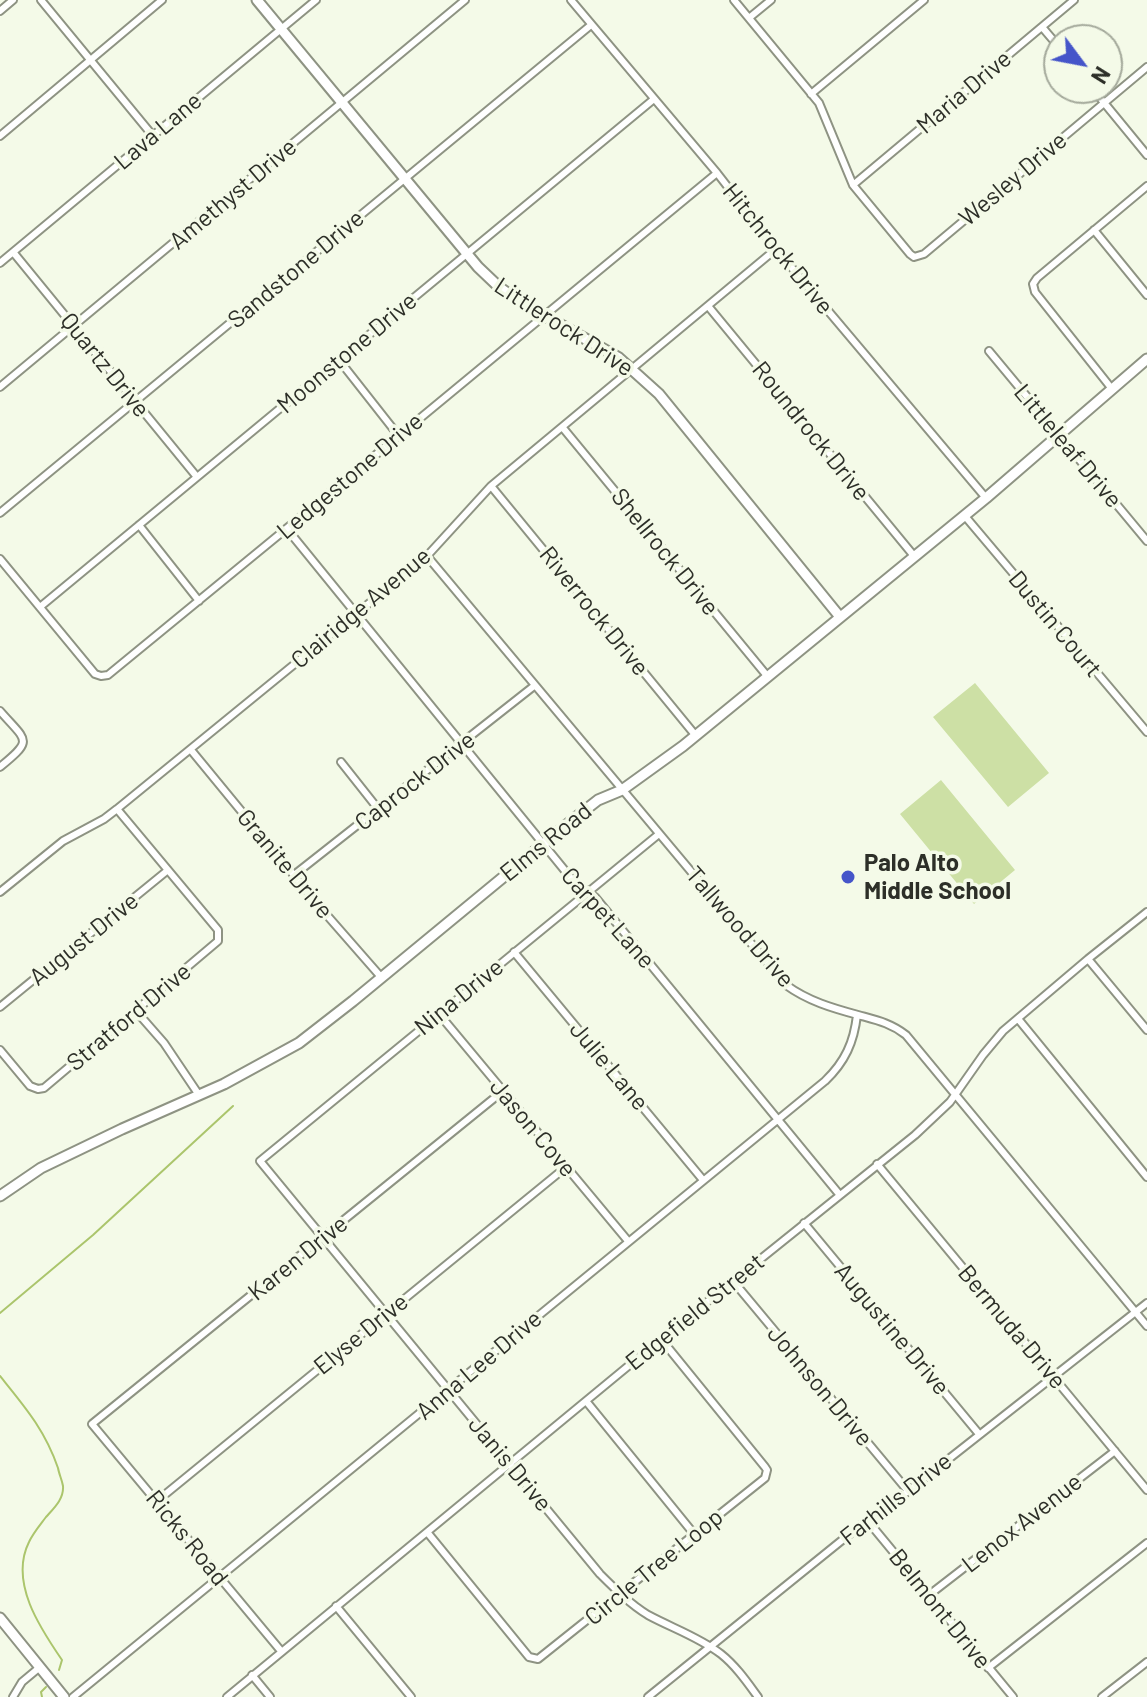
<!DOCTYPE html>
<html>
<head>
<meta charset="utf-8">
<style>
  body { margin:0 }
  #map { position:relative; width:1147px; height:1697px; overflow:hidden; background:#f4fae8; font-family:Barlow,sans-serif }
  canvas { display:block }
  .north { position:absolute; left:1043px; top:24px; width:80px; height:80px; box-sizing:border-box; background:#f4fae8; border:2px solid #a4a99b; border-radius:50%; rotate:122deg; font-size:22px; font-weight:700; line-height:32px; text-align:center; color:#2d2f28 }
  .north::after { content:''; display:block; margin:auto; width:28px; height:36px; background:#4555c9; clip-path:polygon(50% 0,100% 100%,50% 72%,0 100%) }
</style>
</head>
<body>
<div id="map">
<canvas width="1147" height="1697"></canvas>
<div class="north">N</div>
</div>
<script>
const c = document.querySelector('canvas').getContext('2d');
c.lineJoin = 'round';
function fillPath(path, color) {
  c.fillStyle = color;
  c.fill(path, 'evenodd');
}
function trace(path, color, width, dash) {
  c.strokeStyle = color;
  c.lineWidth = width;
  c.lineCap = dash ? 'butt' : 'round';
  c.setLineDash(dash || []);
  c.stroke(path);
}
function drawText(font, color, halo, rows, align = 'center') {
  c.font = font + ' Barlow,sans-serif';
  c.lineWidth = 7;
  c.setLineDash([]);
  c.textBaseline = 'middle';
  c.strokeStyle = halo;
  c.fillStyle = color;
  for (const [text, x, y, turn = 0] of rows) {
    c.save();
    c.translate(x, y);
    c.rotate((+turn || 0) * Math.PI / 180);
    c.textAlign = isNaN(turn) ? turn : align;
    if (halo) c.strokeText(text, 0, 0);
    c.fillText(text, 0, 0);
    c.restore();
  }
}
const green = new Path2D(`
  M975,683L1049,773L1008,807L933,717Z
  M941,780L1015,870L974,904L900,814Z`);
const stream = new Path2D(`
  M0,1313L93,1235L233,1106
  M0,1376C25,1407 45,1430 58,1468C59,1474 62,1480 63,1486C64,1499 54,1508 46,1517C40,1525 33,1533 29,1542C9,1582 40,1628 62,1660L59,1670
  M42,1697L41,1692L46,1687`);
const street = new Path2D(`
  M41,0L153,136
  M571,0L717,173L776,249L986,498
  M734,0L819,103L853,185L910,254L914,257L924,254L1147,67
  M0,11L13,0
  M749,18L771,0
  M1042,27L1059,47
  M1092,88L1147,155
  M811,94L924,0
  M0,136L162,0
  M853,185L1074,0
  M1094,230L1147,295
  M13,252L197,477
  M0,263L316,0
  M708,306L914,556
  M989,351L1147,541
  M339,360L398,435
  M0,387L465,0
  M1112,389L1035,292L1033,284L1037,278L1147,186
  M563,428L768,677
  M491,486L696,736
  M0,513L591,25
  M964,515L1147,732
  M139,525L199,601
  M287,529L575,883L595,897L839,1194
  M427,556L786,985C808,1001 832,1008 858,1015C876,1020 891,1023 906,1035L1147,1326
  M0,559L95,674L101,676L108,675C312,509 513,340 717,173
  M40,607L654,99
  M0,711C27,742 34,739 0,767
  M191,750L325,913L381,977
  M341,762L379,810
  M659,834L260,1161L600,1574C615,1589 630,1604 648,1615C672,1628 699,1637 721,1654C736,1666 747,1682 758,1697
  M294,875L534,686
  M0,892L63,841L104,819L117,809L427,556L491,486L776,249
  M514,952L703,1180
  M1088,959L1147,1030
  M0,1007L168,870
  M136,1011L164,1043L199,1095
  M439,1014L628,1241
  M1019,1020L1147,1177
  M0,1050L30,1086L38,1089L44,1088L218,941V930L117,809
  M877,1164L1147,1490
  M804,1223L979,1434
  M733,1281L908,1491
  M586,1401L694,1534
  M157,1501L566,1167
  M867,1520L1013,1697
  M427,1532L529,1657L538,1659L765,1478L767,1470L765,1467L661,1339
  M929,1595L1115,1451
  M336,1606L411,1697
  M281,1651L92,1424L503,1091
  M988,1668L1147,1543
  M252,1675L270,1697
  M13,1697L22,1682L40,1667
  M73,1697L825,1081C845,1062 854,1042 857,1015
  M227,1697L661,1339L915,1135L950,1102L983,1055L1003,1031L1088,959L1147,912
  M648,1697L867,1520L889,1506L1147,1303
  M1102,1697L1147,1662`);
const secondary = new Path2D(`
  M257,0L478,267L499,287L517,300L619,358L659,394L840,617
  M0,1196L41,1168L122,1129L224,1084L299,1043L353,1001L575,818L598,800L622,790L683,746L986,498L1147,359
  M0,1618L64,1697`);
const markers = [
  [848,877,8,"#4555c9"]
];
const streetNames = [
  ["Maria Drive",964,92,-40],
  ["Lava Lane",158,131,-40],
  ["Wesley Drive",1013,179,-40],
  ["Amethyst Drive",233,194,-40],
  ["Hitchrock Drive",778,249,51],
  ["Sandstone Drive",296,269,-40],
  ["Littlerock Drive",564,327,33],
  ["Moonstone Drive",347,353,-40],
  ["Quartz Drive",105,365,51],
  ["Roundrock Drive",811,431,51],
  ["Littleleaf Drive",1068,446,50],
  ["Ledgestone Drive",350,476,-40],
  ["Shellrock Drive",665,552,51],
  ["Clairidge Avenue",361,608,-40],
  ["Riverrock Drive",594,611,51],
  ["Dustin Court",1055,624,50],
  ["Caprock Drive",415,781,-38],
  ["Elms Road",546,842,-39],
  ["Granite Drive",285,864,50],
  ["Carpet Lane",608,918,48],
  ["Tallwood Drive",740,927,49],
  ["August Drive",84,939,-39],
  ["Nina Drive",459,997,-39],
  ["Stratford Drive",129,1017,-40],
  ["Julie Lane",609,1066,50],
  ["Jason Cove",533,1128,50],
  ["Karen Drive",298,1258,-39],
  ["Edgefield Street",695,1312,-39],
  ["Bermuda Drive",1012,1327,50],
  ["Augustine Drive",892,1329,50],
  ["Elyse Drive",361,1334,-39],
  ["Anna Lee Drive",479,1365,-40],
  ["Johnson Drive",820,1386,50],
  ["Janis Drive",510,1464,50],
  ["Farhills Drive",896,1499,-38],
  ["Lenox Avenue",1022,1523,-38],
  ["Ricks Road",187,1538,51],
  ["Circle Tree Loop",654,1567,-39],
  ["Belmont Drive",940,1609,51]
];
const poiNames = [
  ["Palo Alto",864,863],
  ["Middle School",864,891]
];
fillPath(green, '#cde0a5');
trace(stream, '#abc56c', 2);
trace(street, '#8e9383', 10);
trace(secondary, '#8e9383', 13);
trace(street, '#fff', 6);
trace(secondary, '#fff', 9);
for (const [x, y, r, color] of markers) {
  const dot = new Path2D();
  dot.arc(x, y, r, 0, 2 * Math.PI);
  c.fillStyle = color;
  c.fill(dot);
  trace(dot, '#f4fae8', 3);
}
drawText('24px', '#2d2f28', '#f4fae8', streetNames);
drawText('bold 24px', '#2d2f28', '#f4fae8', poiNames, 'left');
</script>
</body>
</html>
